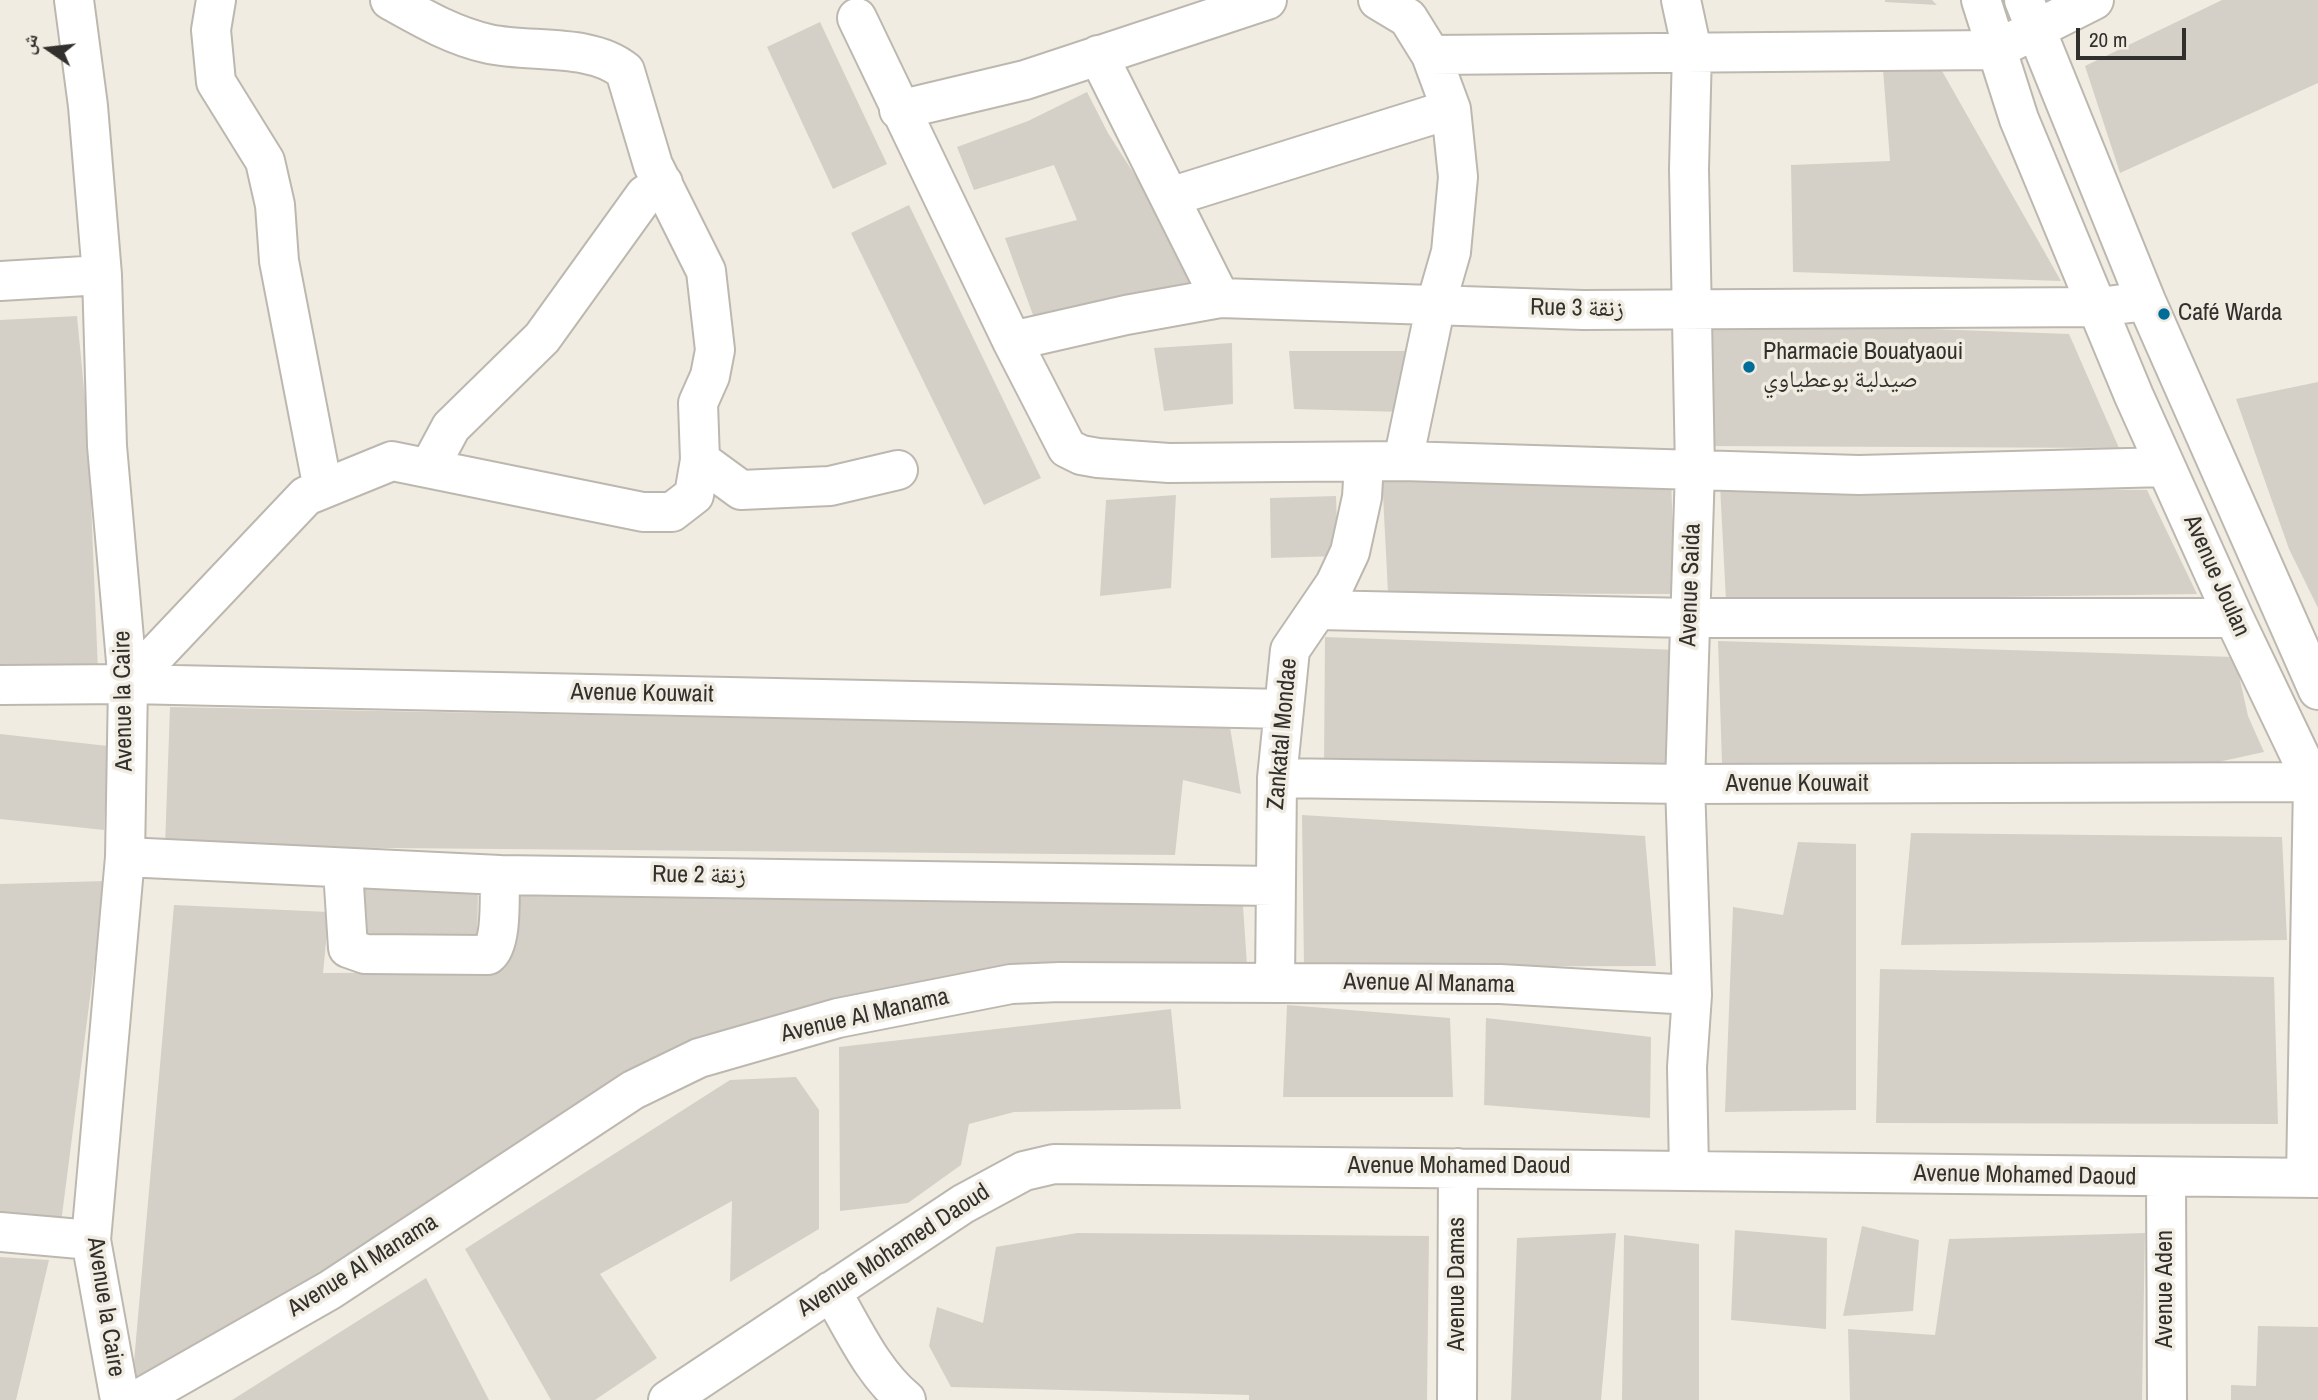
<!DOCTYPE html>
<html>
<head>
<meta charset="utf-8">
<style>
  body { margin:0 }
  #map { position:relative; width:2318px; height:1400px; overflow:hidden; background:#f1ece2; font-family:"Archivo Narrow","Noto Naskh Arabic",sans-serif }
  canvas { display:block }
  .north { position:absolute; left:14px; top:14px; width:70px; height:70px; -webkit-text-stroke:5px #f1ece2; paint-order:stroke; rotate:284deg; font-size:19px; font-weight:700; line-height:28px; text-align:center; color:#32302c }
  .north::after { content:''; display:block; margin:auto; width:24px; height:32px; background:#32302c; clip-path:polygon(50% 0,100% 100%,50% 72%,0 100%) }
  .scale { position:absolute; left:2076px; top:28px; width:110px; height:32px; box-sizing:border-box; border:4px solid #32302c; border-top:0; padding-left:9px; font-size:21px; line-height:24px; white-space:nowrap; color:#32302c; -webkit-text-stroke:5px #f1ece2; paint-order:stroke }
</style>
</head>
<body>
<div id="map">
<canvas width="2318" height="1400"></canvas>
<div class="north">ش</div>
<div class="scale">20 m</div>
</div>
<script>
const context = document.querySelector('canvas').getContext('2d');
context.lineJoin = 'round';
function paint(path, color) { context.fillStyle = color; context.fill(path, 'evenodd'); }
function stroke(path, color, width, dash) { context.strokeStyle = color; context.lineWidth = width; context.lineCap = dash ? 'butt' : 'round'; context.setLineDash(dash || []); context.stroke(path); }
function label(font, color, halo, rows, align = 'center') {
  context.font = font + ' "Archivo Narrow","Noto Naskh Arabic",sans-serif'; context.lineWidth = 7; context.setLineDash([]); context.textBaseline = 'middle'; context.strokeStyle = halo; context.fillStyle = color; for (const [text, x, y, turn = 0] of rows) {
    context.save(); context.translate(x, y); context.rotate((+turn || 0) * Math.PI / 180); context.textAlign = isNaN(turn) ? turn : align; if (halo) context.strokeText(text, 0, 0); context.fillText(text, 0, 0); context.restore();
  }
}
paint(new Path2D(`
  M1885,0H1932L1937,5L1885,2Z
  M2222,0H2318V83L2120,173L2085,66Z
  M820,22L887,164L833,189L767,47Z
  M1933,55L2061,281L1793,272L1791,165L1890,161L1882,56Z
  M1087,92L1108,133L1147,194L1169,241L1190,271L1188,291L1037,326L1005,238L1077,220L1054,165L974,190L957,147L1028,121Z
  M909,205L1041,478L984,505L851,233Z
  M77,316L88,430L98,671L0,673V320Z
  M1709,321L2069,334L2119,448L1706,446Z
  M1232,343L1233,404L1164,411L1154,348Z
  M1289,351H1417L1403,412L1294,409Z
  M2318,382V608L2289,549L2236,399Z
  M1382,475L1671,477L1675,594L1388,593Z
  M1720,485L2147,490L2197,594L1726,601Z
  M1176,495L1171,588L1100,596L1106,500Z
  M1336,496L1338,556L1271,558L1270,498Z
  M1325,637L1679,650L1672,766L1324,767Z
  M1718,641L2235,657L2248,716L2264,752L2177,771L1722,764Z
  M170,707L1230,727L1241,794L1183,780L1175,855L165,846Z
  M0,734L108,746L104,830L0,819Z
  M1302,815L1645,836L1656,966L1304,967Z
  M1911,833L2282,837L2287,940L1901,945Z
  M1798,842L1856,844V1110L1725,1112L1733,907L1783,915Z
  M105,881L61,1223L0,1217V884Z
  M362,886L478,889L477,946L361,944Z
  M511,891L1243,906L1247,965L809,1006L132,1385L174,905L329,912L323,973L497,972Z
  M1880,969L2274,977L2278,1124L1876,1123Z
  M1287,1005L1450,1018L1453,1097H1283Z
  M1171,1009L1181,1109L1014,1112L969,1124L961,1165L908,1203L840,1211L839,1047Z
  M1486,1018L1651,1037L1650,1118L1484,1105Z
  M796,1077L819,1110V1229L730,1282L732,1201L600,1274L657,1358L595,1400H551L465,1249L730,1080Z
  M1862,1226L1919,1240L1913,1311L1843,1316Z
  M1735,1230L1827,1238L1826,1329L1731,1320Z
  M1077,1233L1429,1236L1427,1400H1249V1395L951,1387L929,1346L937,1307L983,1323L996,1247Z
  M1616,1233L1601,1400H1511L1517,1238Z
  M2145,1233L2142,1400H1850L1848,1329L1935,1335L1949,1239Z
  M1624,1235L1699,1244V1400H1622Z
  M0,1257L49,1260L16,1400H0Z
  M426,1278L489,1400H232Z
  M2258,1326L2318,1327V1400H2231V1385L2256,1386Z`), '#d5d0c7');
const minor = new Path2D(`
  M74,0L88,106L102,275L107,446L128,684L125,857L91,1240L120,1400
  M216,0L211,30L216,82L265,161L275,205L279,261L323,489
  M1378,0L1408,18L1431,55L1451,109L1458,177L1451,252L1436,304L1403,461
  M1681,0L1692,51L1689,169L1695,469L1685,784L1692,995L1687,1067L1689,1170
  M1981,0L2019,119L2134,396L2234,618L2313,783L2306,1178
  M2024,0L2146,301L2318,690
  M857,18L1012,341L1067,448L1081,455L1098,458L1169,463L1403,461L1859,475L2166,467
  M1098,55L1220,298
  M1431,55L1995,50L2094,0
  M899,110L1025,80L1267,0
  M1170,197L1451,109
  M0,281L102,275
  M1012,341L1126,315L1220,298L1583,310L2099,307L2146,301
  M700,460L741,490L830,486L898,470
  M429,468L451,427L542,338L645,195L663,183
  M1318,610L1689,618H2234
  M128,684L306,496L392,461L643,512H672L694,495L700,460L698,403L710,376L715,350L706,271L653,165L625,71C591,43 531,53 489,44C453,36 422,18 390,0
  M0,685L128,684L1284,709
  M1277,778L1685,784L2318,782
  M125,857L500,875L1274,886
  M343,870L348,948L365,954L488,955C503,944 499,893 500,875
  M1275,983L1277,778L1290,650L1335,584L1350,552L1362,497L1364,463
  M2166,1178L2167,1400
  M0,1232L91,1240
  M831,1291C853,1328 872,1372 906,1400
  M137,1400L330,1290L633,1090L699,1058L838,1018L1011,984L1060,982L1500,984L1692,995
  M668,1400L963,1204L1024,1171L1054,1164L2318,1178
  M1457,1400L1458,1168`);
stroke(minor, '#bdb8af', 42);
stroke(minor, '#fff', 38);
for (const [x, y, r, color] of [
  [2164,314,7,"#006d99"],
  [1749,367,7,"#006d99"]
]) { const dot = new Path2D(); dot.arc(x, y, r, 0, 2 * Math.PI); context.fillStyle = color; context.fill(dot); stroke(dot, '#f1ece2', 2.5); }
label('24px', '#32302c', '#f1ece2', [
  ["Rue 3 زنقة",1577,309,1],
  ["Avenue Joulan",2216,576,66],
  ["Avenue Saida",1691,585,-88],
  ["Avenue Kouwait",642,694,1],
  ["Avenue la Caire",124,701,-91],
  ["Zankatal Mondae",1283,734,-85],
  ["Avenue Kouwait",1797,785],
  ["Rue 2 زنقة",699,876,1],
  ["Avenue Al Manama",1429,984,1],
  ["Avenue Al Manama",865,1016,-13],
  ["Avenue Mohamed Daoud",1459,1167],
  ["Avenue Mohamed Daoud",2025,1176,1],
  ["Avenue Mohamed Daoud",894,1251,-33],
  ["Avenue Al Manama",363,1266,-32],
  ["Avenue Damas",1458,1284,-90],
  ["Avenue Aden",2166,1289,-90],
  ["Avenue la Caire",105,1307,81]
]);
label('24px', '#32302c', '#f1ece2', [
  ["Café Warda",2178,314],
  ["Pharmacie Bouatyaoui",1763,353],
  ["صيدلية بوعطياوي",1763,381]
], 'left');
</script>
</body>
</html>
